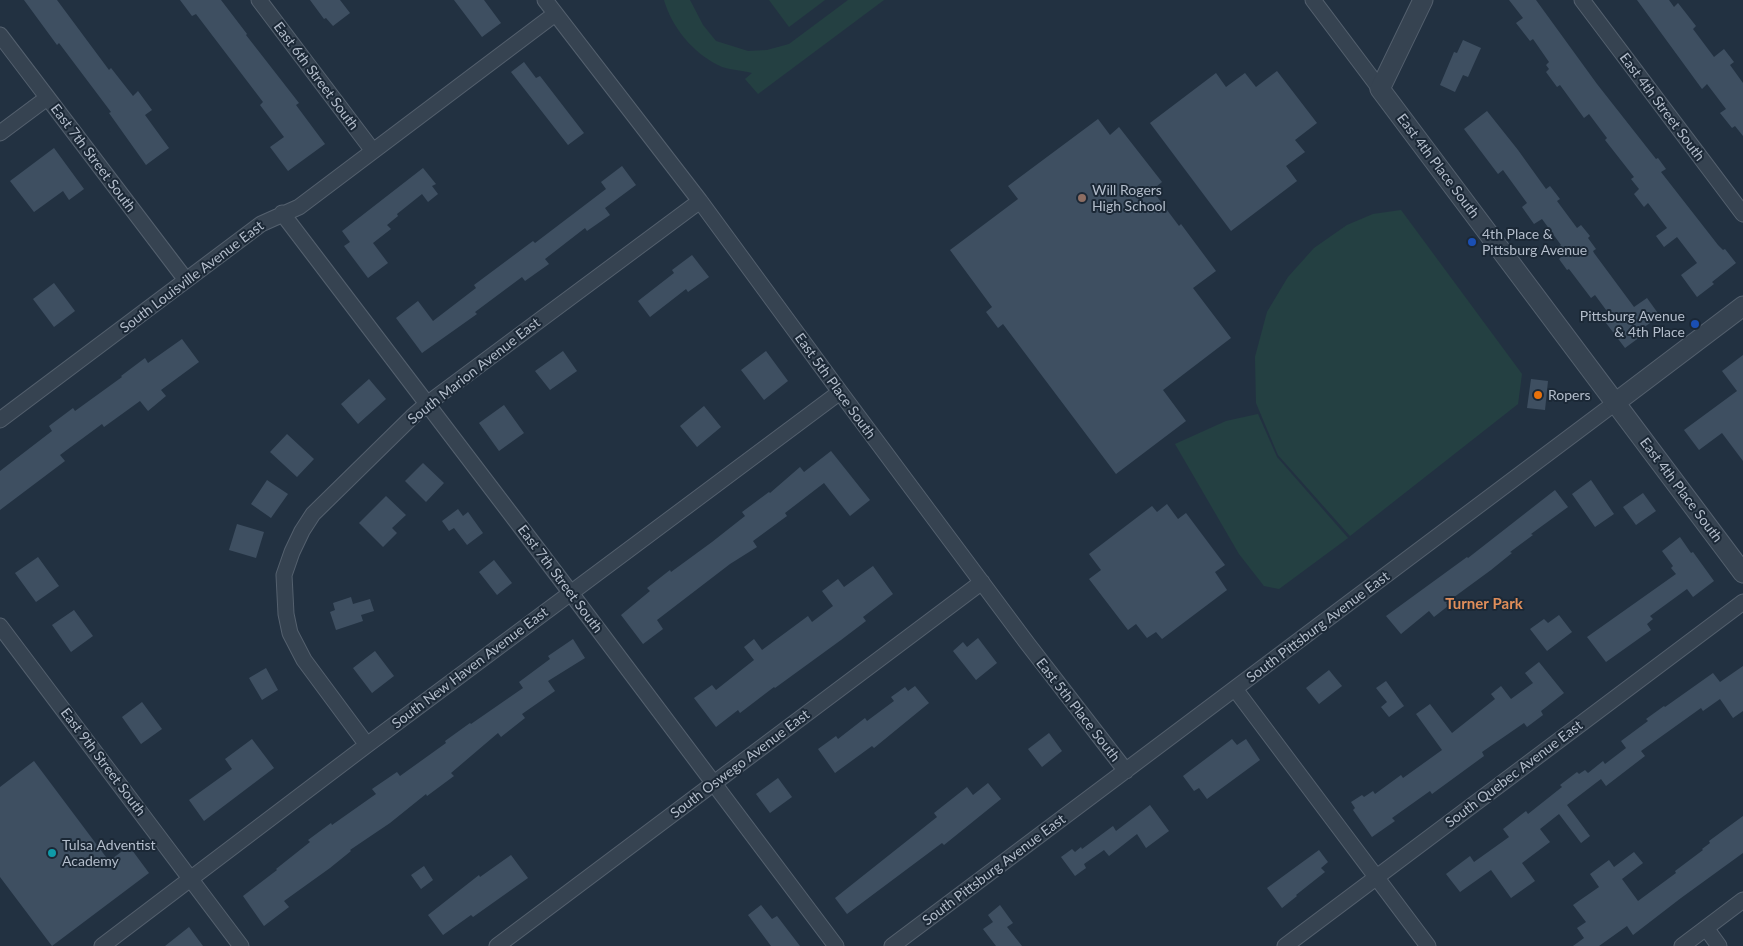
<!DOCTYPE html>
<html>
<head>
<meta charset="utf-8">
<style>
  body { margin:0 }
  canvas { display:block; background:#223141 }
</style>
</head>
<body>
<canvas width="1743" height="946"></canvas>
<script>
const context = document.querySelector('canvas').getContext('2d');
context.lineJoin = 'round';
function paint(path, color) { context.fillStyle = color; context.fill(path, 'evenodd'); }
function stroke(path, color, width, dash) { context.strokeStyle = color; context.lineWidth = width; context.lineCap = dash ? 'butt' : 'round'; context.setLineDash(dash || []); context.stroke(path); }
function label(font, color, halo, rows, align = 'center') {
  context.font = font + ' Lato,sans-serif'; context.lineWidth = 4; context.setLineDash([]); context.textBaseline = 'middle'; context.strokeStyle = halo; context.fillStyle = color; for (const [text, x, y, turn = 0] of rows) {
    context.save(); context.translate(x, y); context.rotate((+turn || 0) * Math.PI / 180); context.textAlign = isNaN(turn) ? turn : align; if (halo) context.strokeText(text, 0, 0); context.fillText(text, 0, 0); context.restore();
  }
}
paint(new Path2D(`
  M664,0H690L703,25L716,41L748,51L767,50L789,44L848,0H884L758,94L745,79L752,73C742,70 727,70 718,65C692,52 672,27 664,0Z
  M769,0H825L789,27Z
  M1401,210L1522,374L1518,404L1350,536L1278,455L1256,403L1255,357L1267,312L1288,277L1314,248L1347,225L1373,214Z
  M1258,414L1277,457L1348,538L1279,589L1264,586L1239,554L1175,444L1226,421Z`), '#244042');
paint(new Path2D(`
  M24,0H57L109,70L111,68L133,96L138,91L152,110L145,115L169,148L146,165L109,113L111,112L59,43L57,45Z
  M180,0H221L247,34L246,35L299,103L296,105L325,144L288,171L270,147L284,137L260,105L263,102L196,14L192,16Z
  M310,0H340L350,13L333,26L326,18L324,19Z
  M454,0H484L501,23L482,37Z
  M1509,0H1536L1597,84L1656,159L1658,158L1666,169L1661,172L1718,245L1723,250L1725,249L1736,263L1712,282L1714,284L1697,297L1681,275L1697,263L1677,237L1664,247L1656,236L1667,228L1648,203L1644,207L1634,194L1639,189L1631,179L1634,177L1605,140L1607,138L1589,114L1584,118L1560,85L1557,87L1546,72L1549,69L1546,65L1549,62L1533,39L1530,41L1516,23L1523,18Z
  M1637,0H1669L1674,7L1678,3L1696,26L1693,29L1714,57L1724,49L1734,62L1730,65L1743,83V136L1735,126L1732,128L1720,113L1726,109L1707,84L1702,89Z
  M1463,40L1481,48L1468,77L1463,75L1455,92L1440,85L1454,52L1457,53Z
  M524,62L536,78L540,76L584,133L568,145L511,72Z
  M1277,71L1317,123L1295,140L1305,152L1286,166L1297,181L1231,231L1150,123L1216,73L1226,87L1245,73L1256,87Z
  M1487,111L1518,150L1546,189L1550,186L1560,199L1557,201L1577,228L1581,225L1590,236L1588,238L1596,249L1593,251L1594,253L1634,307L1647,298L1660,316L1640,330L1644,334L1625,348L1603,319L1609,314L1595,295L1591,298L1569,269L1567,270L1559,259L1563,255L1558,248L1561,245L1542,219L1534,224L1522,207L1527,203L1503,170L1498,174L1464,129Z
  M1098,119L1110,135L1119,127L1162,182L1152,190L1179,226L1181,224L1216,271L1193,288L1231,338L1163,390L1186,421L1116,474L1003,324L998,328L986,312L992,307L950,250L1018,199L1008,186Z
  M54,148L84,189L69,200L63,191L34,212L10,181Z
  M622,166L636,185L605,208L610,215L587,231L585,228L545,259L549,264L525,281L522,277L475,312L477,314L422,353L396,318L418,301L433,321L476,288L474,285L533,241L535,243L606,189L601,182Z
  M423,168L436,184L432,186L438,194L428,202L422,194L397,214L398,216L387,225L391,229L373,243L388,263L368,278L344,246L350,242L342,231Z
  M692,255L709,277L688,292L686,289L650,317L638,301L674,273L672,270Z
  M54,283L75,311L54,327L33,299Z
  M182,339L199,362L161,390L166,396L148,411L140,401L104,427L102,424L60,455L65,461L0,510V471L52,431L49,426L73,408L75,411L122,377L121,376L145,358L148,363Z
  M563,351L577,371L550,390L535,371Z
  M766,351L788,381L764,400L741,370Z
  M1743,355V461L1722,433L1699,450L1684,430L1737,391L1722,371Z
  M369,379L386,399L358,424L341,404Z
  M1531,379L1548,381L1545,410L1527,408Z
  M504,405L524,433L499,451L479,423Z
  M704,406L721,427L697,447L680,426Z
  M287,434L314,459L297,477L270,452Z
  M831,451L870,500L850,516L824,483L785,513L787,516L753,541L757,547L730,564L657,620L663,629L643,644L621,615L650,591L647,588L670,570L671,572L712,542L745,516L742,512L769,492L770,493L800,467L804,472Z
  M423,463L444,483L426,502L405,481Z
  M267,480L288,494L271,518L251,504Z
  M1591,480L1614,514L1595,527L1572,494Z
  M1555,490L1568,507L1531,534L1533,535L1510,552L1512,553L1491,570L1446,603L1448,606L1434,617L1429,611L1401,634L1386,616L1467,557L1468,558Z
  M1643,493L1656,511L1636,525L1623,507Z
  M386,496L406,515L392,528L397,533L383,547L359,523Z
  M1167,504L1178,519L1186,513L1225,565L1215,572L1227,590L1162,639L1156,632L1147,638L1136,624L1128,630L1089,579L1101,570L1089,554L1152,506L1157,512Z
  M458,509L463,516L468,512L483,533L467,545L454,528L449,531L442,521Z
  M237,524L264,532L256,558L229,550Z
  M1680,537L1691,553L1693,552L1714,581L1693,597L1687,589L1650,616L1653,619L1647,624L1651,630L1606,662L1587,637L1676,574L1671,568L1673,566L1662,551Z
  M38,557L59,586L36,602L15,573Z
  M494,560L512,583L497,595L479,572Z
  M873,566L893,594L863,617L866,621L841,640L775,688L774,687L740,713L738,710L716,727L694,698L712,685L716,690L754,660L744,647L754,639L762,650L808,616L812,622L833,606L822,591L838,579L844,587Z
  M351,597L353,604L370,599L374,611L361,615L363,621L336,630L330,612L335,610L333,603Z
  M74,610L93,636L71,652L52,625Z
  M1559,615L1572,632L1547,651L1530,629L1544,619L1548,623Z
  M978,638L997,663L976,680L953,651L963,642L967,647Z
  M573,639L585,658L548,681L555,691L522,714L525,718L501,737L498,733L451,773L454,776L427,796L426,794L390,823L350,850L351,851L330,868L284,901L289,907L264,926L243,896L277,870L276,869L310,842L308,840L331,823L332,825L376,794L372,789L397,772L400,776L446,743L445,741L470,723L471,724L523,688L519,682L550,659L548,656Z
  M375,651L394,676L372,693L353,668Z
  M1539,662L1564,693L1541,711L1543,715L1527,727L1524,723L1482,752L1484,756L1432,794L1430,791L1392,818L1395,821L1372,837L1353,810L1355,808L1351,802L1362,795L1364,797L1373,791L1375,794L1401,775L1403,778L1442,750L1416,714L1430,704L1452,733L1495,699L1491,694L1501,686L1511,699L1533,683L1525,673Z
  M1743,666V711L1733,718L1720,699L1703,711L1701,708L1641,751L1645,756L1606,786L1601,779L1567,805L1590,836L1581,843L1559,814L1540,829L1550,842L1522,863L1535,881L1511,898L1491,870L1460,892L1446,874L1470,856L1474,862L1509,837L1503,829L1526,811L1528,814L1562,787L1560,785L1577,772L1579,774L1585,770L1588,773L1603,761L1605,764L1626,748L1621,741L1648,721L1646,719L1664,706L1665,707L1713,673L1720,682Z
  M266,668L278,690L262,700L249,678Z
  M1329,670L1342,686L1319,704L1306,688Z
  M1386,681L1404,706L1389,717L1381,707L1387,702L1376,688Z
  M915,686L929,703L874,748L872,746L835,773L818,749L836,736L838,739L865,718L867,721L894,701L891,697L905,687L908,691Z
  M142,702L162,729L141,744L122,717Z
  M1049,733L1062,751L1042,767L1028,749Z
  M252,739L274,768L204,821L189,800L232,769L225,759Z
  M1232,739L1237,745L1246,739L1260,760L1207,799L1199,788L1194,791L1183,776Z
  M34,761L109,861L129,846L149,873L52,946L0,877V787Z
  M778,778L792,797L770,813L756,794Z
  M988,783L1001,799L944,845L942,843L847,914L835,898L937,817L934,813L967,787L973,795Z
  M1150,805L1169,831L1146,848L1137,834L1109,856L1104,850L1084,864L1086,868L1075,876L1061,857L1072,849L1075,852L1081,847L1082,849L1113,826L1116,831Z
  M1743,816V853L1681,898L1633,935L1627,926L1599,946H1573L1584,938L1577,928L1586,922L1573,905L1599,887L1590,874L1609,860L1614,867L1634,852L1643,863L1622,879L1638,901L1676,873L1675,871L1703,850L1702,849L1710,843L1709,841Z
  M1319,850L1328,862L1321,868L1325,872L1296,895L1297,896L1282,908L1267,888Z
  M511,855L528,878L473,917L471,915L443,935L428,915L479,875L480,877Z
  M424,866L433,880L421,889L411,875Z
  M761,905L772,919L777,916L800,946H771L748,915Z
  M1000,905L1013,923L1007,927L1022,946H996L983,929L993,922L988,915Z
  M189,927L203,946H165Z`), '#3e4f61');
const minor = new Path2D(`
  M259,0L373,151
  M545,0L700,201L840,392L1027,643L1126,771
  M1313,0L1380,89
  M1582,0L1743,214
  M0,35L186,280
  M0,133L47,98
  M282,213L558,576L836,946
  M0,420L261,224L299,207L555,14
  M0,626L241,946
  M1235,689L1428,946
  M367,745L304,660L290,633L286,614L284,575L292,552L302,531L313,514L412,417L427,404L700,201
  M1706,928L1719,946
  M102,946L367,745L840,392
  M497,946L982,582
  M892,946L1615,403
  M1285,946L1743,602
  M1682,946L1743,900`);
const tertiary = new Path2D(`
  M1423,0L1380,89L1743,573
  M1615,403L1743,306`);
stroke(minor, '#54606e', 17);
stroke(tertiary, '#54606e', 21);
stroke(minor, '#364351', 15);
stroke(tertiary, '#364351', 19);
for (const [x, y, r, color] of [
  [1082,198,5,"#8d6e63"],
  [1472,242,5,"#1a4fb4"],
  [1695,324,5,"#1a4fb4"],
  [1538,395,5,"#e8710a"],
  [52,853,5,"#0f9aa8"]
]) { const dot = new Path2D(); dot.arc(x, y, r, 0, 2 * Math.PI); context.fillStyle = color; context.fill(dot); stroke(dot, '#1b2836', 2); }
label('14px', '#b3bdcb', '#1b2836', [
  ["East 6th Street South",316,76,53],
  ["East 4th Street South",1662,107,53],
  ["East 7th Street South",93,158,53],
  ["East 4th Place South",1438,166,53],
  ["South Louisville Avenue East",192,277,-37],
  ["South Marion Avenue East",474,371,-38],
  ["East 5th Place South",835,386,54],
  ["East 4th Place South",1681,490,53],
  ["East 7th Street South",560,579,53],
  ["South Pittsburg Avenue East",1318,627,-37],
  ["South New Haven Avenue East",470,668,-37],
  ["East 5th Place South",1078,710,52],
  ["East 9th Street South",103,762,53],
  ["South Oswego Avenue East",740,764,-37],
  ["South Quebec Avenue East",1514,774,-37],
  ["South Pittsburg Avenue East",994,870,-37]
]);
label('14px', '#b3bdcb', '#1b2836', [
  ["Will Rogers",1092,190],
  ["High School",1092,206],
  ["4th Place &",1482,234],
  ["Pittsburg Avenue",1482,250],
  ["Pittsburg Avenue",1685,316,"right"],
  ["& 4th Place",1685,332,"right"],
  ["Ropers",1548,395],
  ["Tulsa Adventist",62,845],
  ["Academy",62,861]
], 'left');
label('bold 15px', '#e08e5a', '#1b2836', [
  ["Turner Park",1484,604]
]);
</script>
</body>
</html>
